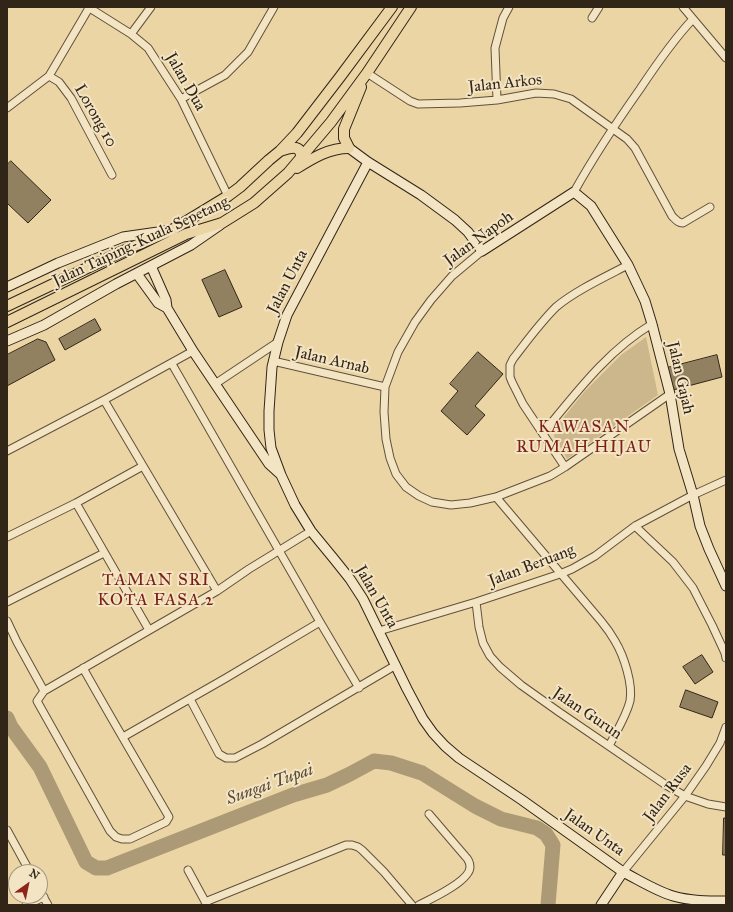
<!DOCTYPE html>
<html>
<head>
<meta charset="utf-8">
<style>
  body { margin:0 }
  #map { position:relative; width:733px; height:912px; overflow:hidden; background:#ecd5a5; font-family:"IM FELL Great Primer",serif }
  canvas { display:block }
  .frame { position:absolute; inset:0; border:8px solid #312518; pointer-events:none }
  .north { position:absolute; left:8px; top:864px; width:40px; height:40px; box-sizing:border-box; background:#f3e4c4; border:1px solid #a5987f; border-radius:50%; rotate:33deg; font-size:11px; font-weight:700; line-height:16px; text-align:center; color:#312518 }
  .north::after { content:''; display:block; margin:auto; width:14px; height:18px; background:#8f2418; clip-path:polygon(50% 0,100% 100%,50% 72%,0 100%) }
</style>
</head>
<body>
<div id="map">
<canvas width="733" height="912"></canvas>
<div class="frame"></div>
<div class="north">N</div>
</div>
<script>
const context = document.querySelector('canvas').getContext('2d');
context.lineJoin = 'round';
function paint(path, color) { context.fillStyle = color; context.fill(path, 'evenodd'); }
function stroke(path, color, width, dash) { context.strokeStyle = color; context.lineWidth = width; context.lineCap = dash ? 'butt' : 'round'; context.setLineDash(dash || []); context.stroke(path); }
function label(font, color, halo, rows, align = 'center') {
  context.font = font + ' "IM FELL Great Primer",serif'; context.lineWidth = 4; context.setLineDash([]); context.textBaseline = 'middle'; context.strokeStyle = halo; context.fillStyle = color; for (const [text, x, y, turn = 0] of rows) {
    context.save(); context.translate(x, y); context.rotate((+turn || 0) * Math.PI / 180); context.textAlign = isNaN(turn) ? turn : align; if (halo) context.strokeText(text, 0, 0); context.fillText(text, 0, 0); context.restore();
  }
}
paint(new Path2D(`
  M646,337L658,395L567,459L554,436L555,428L585,391L621,355Z`), '#ccb78d');
stroke(new Path2D(`
  M7,718L11,727L40,767L86,862L96,868H107L293,795L327,785L350,774L374,761L391,763L422,773L475,806L501,819L537,828L546,834L553,845L548,905`), '#ac9975', 15);
const building = new Path2D(`
  M11,161L51,200L28,223L7,203V165Z
  M225,270L242,307L219,317L202,280Z
  M95,319L101,330L65,350L59,339Z
  M38,339L46,342L55,360L7,386V355Z
  M478,352L503,374L475,406L485,415L467,435L441,411L458,391L450,384Z
  M717,355L722,377L673,390L667,368Z
  M702,655L713,672L695,684L683,667Z
  M686,690L718,702L712,718L680,707Z
  M724,818H726V855H723Z`);
paint(building, '#928161');
stroke(building, '#312518', 1);
const street = new Path2D(`
  M88,7L131,34L148,48L181,99L228,196
  M683,7L726,58
  M592,18L599,7
  M131,34L151,7
  M367,73L410,101L418,104L460,103L497,100L536,93L554,94L571,99L627,139L635,148L672,216C676,220 678,223 683,223L710,207
  M49,76L59,82L71,98L112,175
  M181,99L225,75L248,52L274,7
  M497,100L495,48L503,18L509,7
  M7,108L49,76L89,8
  M574,192C594,156 616,123 640,89C656,65 673,40 693,19
  M482,251L452,276L431,300L415,322L398,352L385,387L384,412L386,439L390,458L396,474L406,487L419,496L432,502L451,505L470,503L496,497L550,476L565,467L670,394
  M273,361L385,387
  M172,364L320,622L359,688
  M215,384L278,342
  M104,400L217,591
  M543,433C576,393 607,351 652,324
  M7,451L104,400L193,351
  M565,467L523,404L512,382L510,377V365L513,359C527,341 539,324 556,307C575,291 605,277 628,265
  M496,497L601,621C606,627 611,634 615,641C624,656 633,684 630,701C626,717 616,732 609,746
  M76,503L149,630
  M635,526L673,562L693,588L712,625L725,653L726,658
  M7,537L76,503L143,466
  M7,602L104,553
  M476,602L479,627L483,643L490,656L500,667L521,685L559,712L666,785L685,796L708,804L726,807
  M7,621L17,642L44,691
  M379,631L476,602L560,574L572,569L595,556L635,526L693,495L726,480
  M83,668C111,718 140,767 169,817L166,822L130,839H122L116,837L110,831L37,701L44,691L217,591L249,569L311,531
  M190,699L219,754L226,758H235L262,744L396,665
  M123,737L226,678L320,622
  M7,830L30,872
  M188,870L207,905
  M623,872L685,796L706,766L720,743L726,727
  M40,891L48,905
  M205,902L346,845H352L358,847L362,850L384,872L412,905
  M26,905L44,897
  M419,905C431,899 470,881 470,867C470,863 468,859 465,856L429,814`);
const secondary = new Path2D(`
  M349,148L368,162L421,195L455,220L468,232L482,251L574,192L591,206L628,265L645,301L652,324L670,394L679,449L693,495L700,526L709,549L726,586
  M368,162L287,315L278,342L272,367L269,411V430L271,448L281,475L295,505L311,531L334,559L350,579L363,599L407,689L423,719L433,733L445,746L459,758L522,800L623,872C639,880 656,891 673,896C690,901 708,901 726,901
  M151,266L166,300L167,308L193,351L269,464L280,474
  M137,274L158,303L167,308
  M7,287L58,263L123,237L165,231
  M7,341L44,325L116,284L191,245L220,225
  M601,905L623,872`);
const primary = new Path2D(`
  M280,151C290,148 302,143 301,159
  M297,168C313,158 329,148 349,148L344,138V129L361,87
  M7,306L123,251L172,230L228,196L240,187L269,160L280,151L297,133L340,77L392,7
  M7,322L186,234L222,223L254,203L288,173L331,122L367,73L411,7`);
stroke(street, '#60513b', 9);
stroke(secondary, '#312518', 11);
stroke(primary, '#312518', 12);
stroke(street, '#f3e4c4', 7);
stroke(secondary, '#f3e4c4', 9);
stroke(primary, '#ecd5a5', 10);
label('16px', '#312518', '#f3e4c4', [
  ["Jalan Dua",185,82,60],
  ["Jalan Arkos",505,84,-6],
  ["Lorong 10",95,116,60],
  ["Jalan Napoh",479,239,-36],
  ["Jalan Taiping-Kuala Sepetang",141,242,-25],
  ["Jalan Unta",288,282,-63],
  ["Jalan Arnab",332,361,13],
  ["Jalan Gajah",680,378,77],
  ["Jalan Beruang",532,566,-21],
  ["Jalan Unta",376,597,60],
  ["Jalan Gurun",587,714,34],
  ["Jalan Rusa",668,793,-53],
  ["Jalan Unta",594,833,35]
]);
context.letterSpacing = '1px';
label('17px', '#7a1f14', '#f3e4c4', [
  ["KAWASAN",584,428],
  ["RUMAH HIJAU",584,448],
  ["TAMAN SRI",156,581],
  ["KOTA FASA 2",156,601]
]);
context.letterSpacing = '0px';
label('italic 17px', '#564834', '#f3e4c4', [
  ["Sungai Tupai",270,785,-20]
]);
</script>
</body>
</html>
